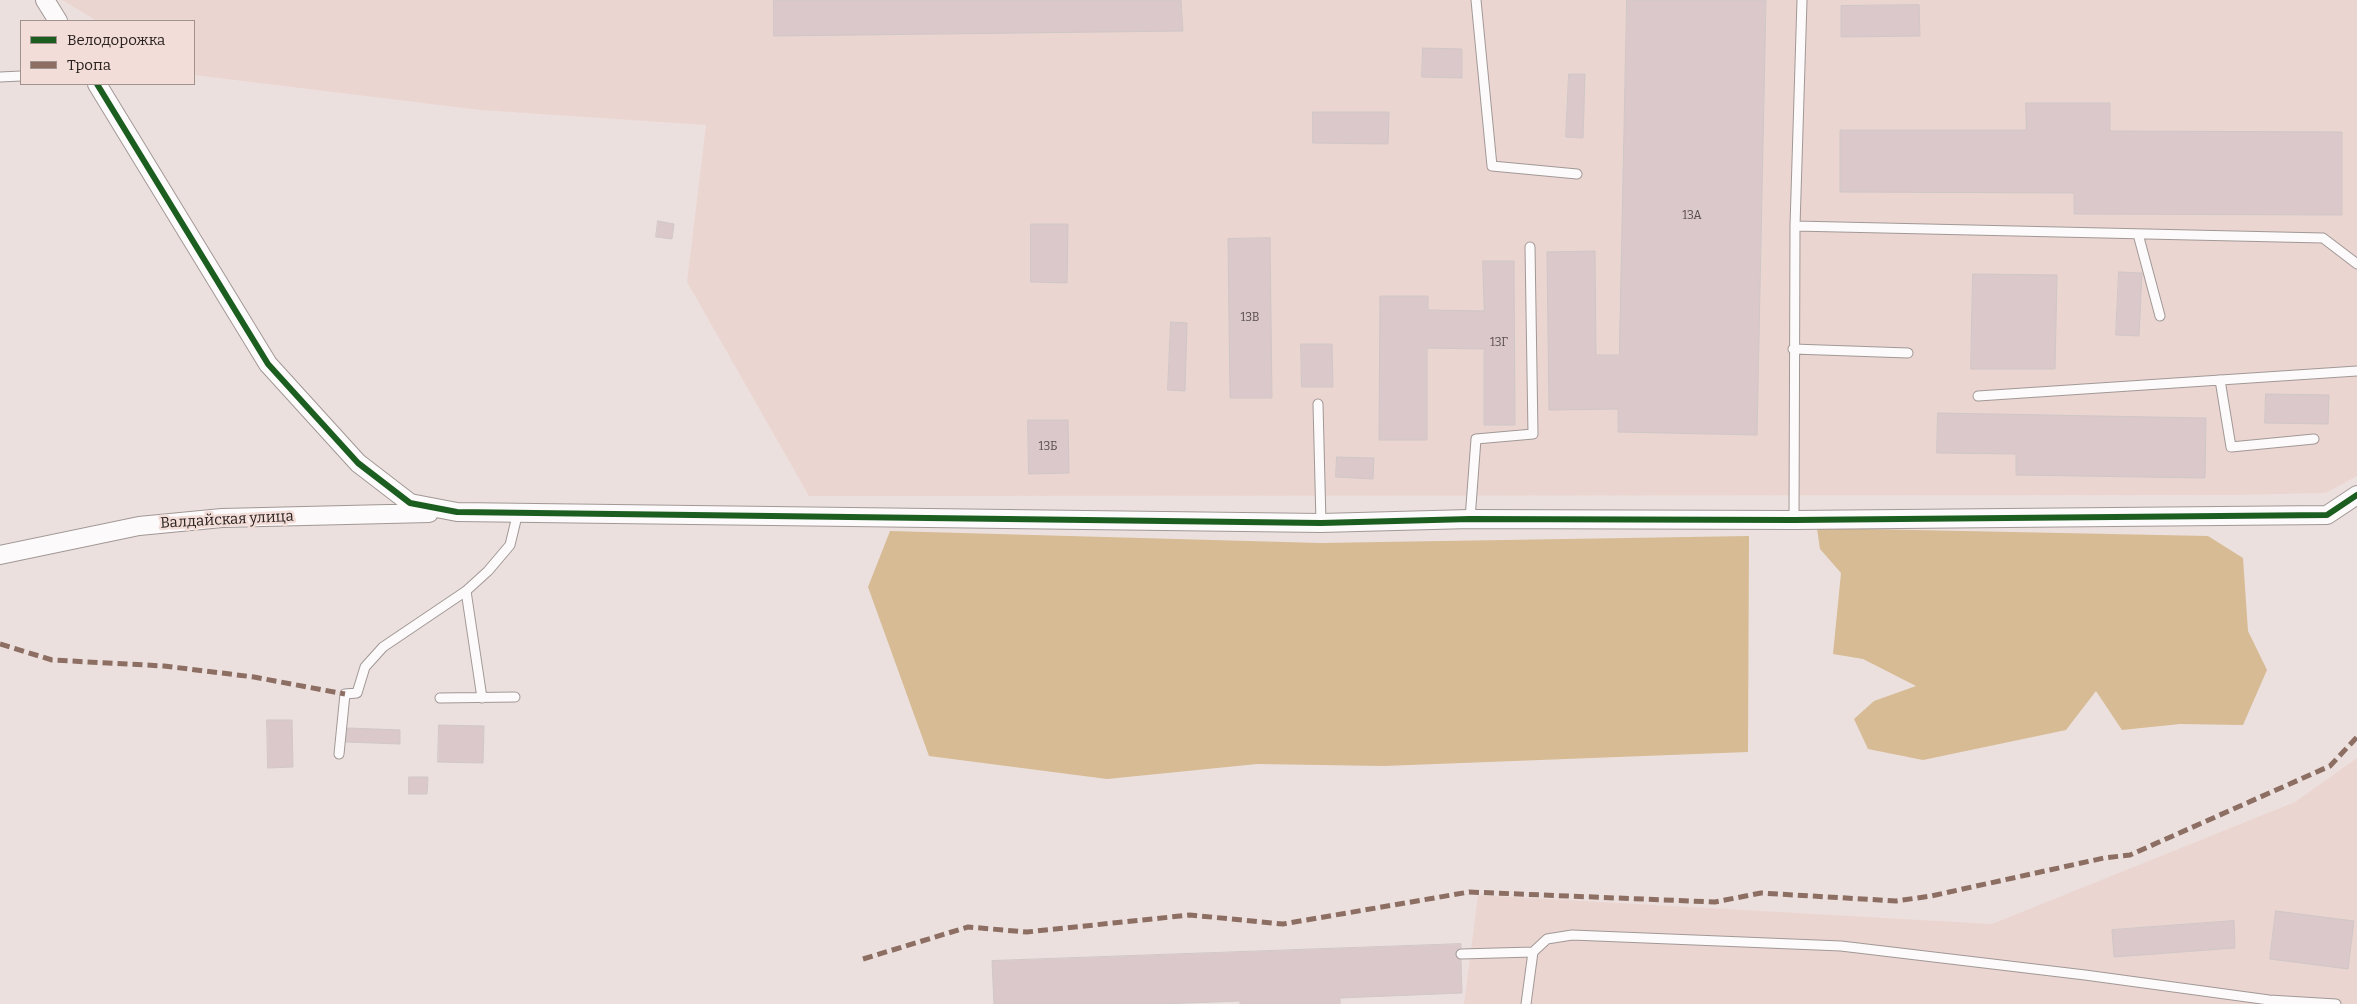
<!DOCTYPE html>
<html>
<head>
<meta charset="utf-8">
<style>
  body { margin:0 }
  #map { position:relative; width:2357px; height:1004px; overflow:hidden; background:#ece0de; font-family:Bitter,serif }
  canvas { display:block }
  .legend { position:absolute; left:20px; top:20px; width:175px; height:65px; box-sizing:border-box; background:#f2ddd8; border:1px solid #a1928e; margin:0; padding:6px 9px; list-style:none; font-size:15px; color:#28211f }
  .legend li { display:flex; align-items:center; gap:10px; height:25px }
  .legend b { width:25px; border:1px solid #a1928e }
</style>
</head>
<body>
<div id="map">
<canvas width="2357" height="1004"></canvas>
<ul class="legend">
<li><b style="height:6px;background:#1b5e20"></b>Велодорожка</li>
<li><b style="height:6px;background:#8d6e63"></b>Тропа</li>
</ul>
</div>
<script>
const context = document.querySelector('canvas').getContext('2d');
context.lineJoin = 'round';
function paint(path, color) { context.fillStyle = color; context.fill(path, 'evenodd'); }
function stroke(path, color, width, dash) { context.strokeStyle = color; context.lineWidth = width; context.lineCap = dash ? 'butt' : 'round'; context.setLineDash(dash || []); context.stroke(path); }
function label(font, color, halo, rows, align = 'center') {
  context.font = font + ' Bitter,serif'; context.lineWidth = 5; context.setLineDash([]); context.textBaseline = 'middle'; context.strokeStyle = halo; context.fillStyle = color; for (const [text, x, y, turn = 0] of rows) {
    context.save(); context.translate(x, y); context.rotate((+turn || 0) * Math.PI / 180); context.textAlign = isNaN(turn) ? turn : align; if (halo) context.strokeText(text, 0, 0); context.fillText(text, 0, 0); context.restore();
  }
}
paint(new Path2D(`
  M62,0H2357V476L2326,493L2236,495L809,496L687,282L706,125L480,110L194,75V21H97Z
  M2357,758V1004H1464L1478,895L1992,924L2295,802Z`), '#ebd5d1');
paint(new Path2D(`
  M1817,528L2208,536L2243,558L2248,631L2267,670L2243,725L2180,724L2122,730L2096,691L2066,730L1923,760L1868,749L1854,719L1874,701L1916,686L1863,659L1833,654L1841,573L1820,549Z
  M890,531L1320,543L1749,536L1748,752L1384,766L1257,764L1107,779L929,756L868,587Z`), '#d6bb94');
const building = new Path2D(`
  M774,0H1181L1183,31L774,36Z
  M1627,0H1766L1757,435L1618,432V409L1549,410L1547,252L1595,251L1596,355H1619Z
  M1919,5L1920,36L1841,37V6Z
  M1423,48L1462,49V78L1422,77Z
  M1569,74H1585L1583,138L1566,137Z
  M2026,103H2110V131L2342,132V215L2074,214V193L1840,192V130H2026Z
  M1313,112H1389L1388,144L1313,143Z
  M658,221L674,224L672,239L656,237Z
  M1031,224H1068L1067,283L1031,282Z
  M1270,238L1272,398H1230L1228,239Z
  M1483,261H1514L1515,425H1484V349L1427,348V440H1379L1380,296H1428V310L1484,311Z
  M2119,272L2142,273L2139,336L2116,335Z
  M1973,274L2057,275L2055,369H1971Z
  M1171,322L1187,323L1185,391L1168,390Z
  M1301,344H1332L1333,387H1302Z
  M2266,394L2329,395L2328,424L2265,423Z
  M1938,413L2206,418L2205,478L2016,475V454L1937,453Z
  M1028,420H1068L1069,473L1029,474Z
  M1337,457L1374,458L1373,479L1336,477Z
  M267,720H292L293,767L268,768Z
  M439,725L484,726L483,763L438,762Z
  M348,728L400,730V744L346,742Z
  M409,777H428L427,794H409Z
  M2276,911L2354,921L2348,969L2270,959Z
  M2234,921L2235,948L2114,957L2112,930Z
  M1461,944V948L1456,951L1455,955L1461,960L1462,993L1340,998V1004H1240V1001L1160,1004H994L992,961Z`);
paint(building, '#dbc8ca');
stroke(building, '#d0c7c7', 1);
const lane = new Path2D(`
  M1476,0L1492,166L1577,174
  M0,77L21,76
  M1795,226L2323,238L2357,264
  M2138,234L2160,316
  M1793,349L1908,353
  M2220,380L2231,447L2314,439
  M1978,396L2357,371
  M1318,404L1321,523
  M1470,519L1476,439L1533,434L1530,247
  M1794,520L1795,226L1802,0
  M466,591L482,698
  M440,698L515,697
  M339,754L345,694L357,693L365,667L383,647L466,591L488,571L510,545L518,512
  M1461,954L1533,952
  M1526,1004L1533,952L1547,939L1572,935L1841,946L2085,975L2269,1000L2336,1004`);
const street = new Path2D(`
  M45,0L58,21
  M97,84L268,364L358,463L410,503L457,512L1321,523L1470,519L1794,520L2327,515L2357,495
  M0,555L139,526L222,518L429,513`);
stroke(lane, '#a19896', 11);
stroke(street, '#a19896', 20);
stroke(lane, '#fcfafa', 9);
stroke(street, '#fcfafa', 18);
stroke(new Path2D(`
  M0,644L52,660L164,666L254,677L345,694
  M863,959L968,927L1027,932L1190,915L1283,924L1469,892L1715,902L1761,893L1896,901L1931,896L2104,858L2130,855L2330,766L2357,737`), '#8d6e63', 5, [10, 5]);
stroke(new Path2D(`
  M97,84L268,364L358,463L410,503L457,512L1321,523L1470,519L1794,520L2327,515L2357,495`), '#1b5e20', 6);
label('12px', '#584e4c', null, [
  ["13А",1692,216],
  ["13В",1250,318],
  ["13Г",1499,343],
  ["13Б",1048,447]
]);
label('15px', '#28211f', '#f2ddd8', [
  ["Валдайская улица",227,520,-3]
]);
</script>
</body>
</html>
